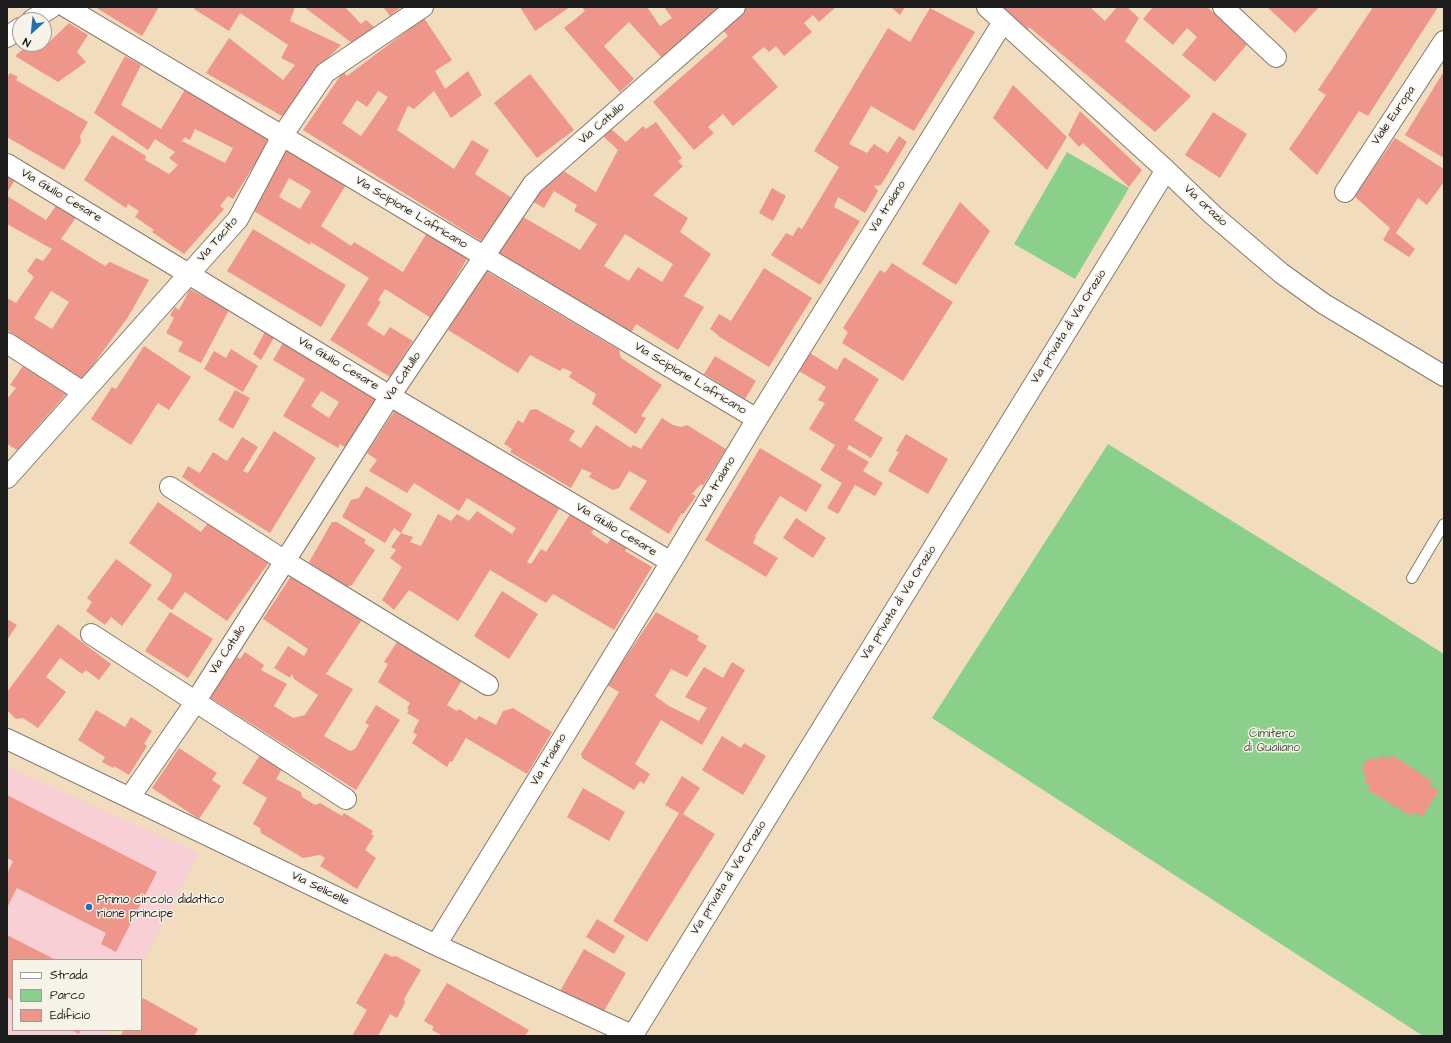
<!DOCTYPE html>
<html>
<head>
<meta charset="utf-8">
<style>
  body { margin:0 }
  #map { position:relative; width:1451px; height:1043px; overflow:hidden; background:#f1dcbe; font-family:"Architects Daughter",sans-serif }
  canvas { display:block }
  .frame { position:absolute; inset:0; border:8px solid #1c1c1c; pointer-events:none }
  .legend { position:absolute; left:12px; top:959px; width:130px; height:72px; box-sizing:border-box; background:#f7f3e8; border:1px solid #9f9d96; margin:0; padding:5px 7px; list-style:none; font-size:12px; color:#1c1c1c }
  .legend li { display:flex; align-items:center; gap:8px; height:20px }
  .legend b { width:20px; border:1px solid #9f9d96 }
  .north { position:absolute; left:12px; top:12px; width:40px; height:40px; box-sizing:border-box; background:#f7f3e8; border:1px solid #9f9d96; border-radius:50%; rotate:207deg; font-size:11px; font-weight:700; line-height:16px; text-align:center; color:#1c1c1c }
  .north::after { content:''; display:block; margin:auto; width:14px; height:18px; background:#1f6fb2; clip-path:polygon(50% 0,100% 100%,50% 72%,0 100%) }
</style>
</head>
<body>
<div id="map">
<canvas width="1451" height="1043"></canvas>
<div class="frame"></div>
<ul class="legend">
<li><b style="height:5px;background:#fff"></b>Strada</li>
<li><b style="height:11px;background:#8bd08a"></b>Parco</li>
<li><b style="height:11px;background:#ef968b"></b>Edificio</li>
</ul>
<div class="north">N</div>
</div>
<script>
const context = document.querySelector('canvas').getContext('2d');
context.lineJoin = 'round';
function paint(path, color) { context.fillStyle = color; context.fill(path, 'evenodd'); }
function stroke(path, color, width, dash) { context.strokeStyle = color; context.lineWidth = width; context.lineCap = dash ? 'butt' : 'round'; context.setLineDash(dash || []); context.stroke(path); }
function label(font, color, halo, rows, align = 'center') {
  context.font = font + ' "Architects Daughter",sans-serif'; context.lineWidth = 3; context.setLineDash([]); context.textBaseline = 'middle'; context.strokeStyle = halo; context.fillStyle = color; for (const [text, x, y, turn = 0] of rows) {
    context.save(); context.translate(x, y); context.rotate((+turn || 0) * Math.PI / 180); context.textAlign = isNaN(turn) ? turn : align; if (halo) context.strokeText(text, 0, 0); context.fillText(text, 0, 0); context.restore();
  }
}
paint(new Path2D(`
  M7,767L199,853L141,966V960H13V1030H108L105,1036H7Z`), '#f7cfd4');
paint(new Path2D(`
  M1067,152L1129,188L1075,279L1014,244Z
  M1108,444L1319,575L1444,654V1036H1423L932,718Z`), '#8bd08a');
paint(new Path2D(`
  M95,7H159L142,36Z
  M195,7H295L290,21L341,45L323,63L289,120L206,73L229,38L283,80L295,65L281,58L288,45L240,13L229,31L194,9Z
  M304,7H345L361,24L366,20L374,27L352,43Z
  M383,7H401L390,16Z
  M520,7H570L535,31Z
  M582,7H647L660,26L672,18L664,7H724L663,59L629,22L604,46L634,79L620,92L564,28L585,11Z
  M745,7H836L819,22L813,15L804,23L812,32L784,56L776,46L769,52L764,47L752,57L778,87L733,126L723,114L708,127L714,133L694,150L653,102L728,36L721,28Z
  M891,7H905L900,15Z
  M1002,7H1090L1105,21L1117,7H1127L1139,18L1125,41L1191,96L1155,132L1029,27L1027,31Z
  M1153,7H1207L1249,42L1215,82L1182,55L1197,37L1187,28L1173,45L1143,19Z
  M1267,7H1319L1295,33Z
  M1373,7H1438L1368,116L1359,111L1317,175L1289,149L1326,95L1318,90Z
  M930,8L975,32L914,131L871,106L849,144L867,153L874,144L888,153L899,136L907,142L881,185L874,186L878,191L865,213L838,197L834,207L860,221L820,285L771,255L786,233L793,236L798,227L802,229L839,167L814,151L888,28L910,42Z
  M424,18L452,60L435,71L445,89L468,71L482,95L451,118L434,91L414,109L408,106L397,130L454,169L472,140L489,150L475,174L512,198L481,241L303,130L343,72L347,76ZM378,91L388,97L361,136L342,123L357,100L367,107Z
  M69,23L88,35L77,52L86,62L58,82L15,56L27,46L31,48L36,44H39L44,47Z
  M125,56L141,65L121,105L161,129L186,88L271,138L233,199L228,196L220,206L224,209L184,254L152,232L154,230L135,217L139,211L128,204L126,208L84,180L112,135L146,156L145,160L169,174L178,165L169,158L175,152L155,139L148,150L94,113ZM195,129L233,148L225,163L182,141L185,137L190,140Z
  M1444,71V155L1442,157L1405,135Z
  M10,73L18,77L16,80L88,122L80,136L81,142L64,170L7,137V75L8,76Z
  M530,74L574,130L537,158L494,103Z
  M1013,85L1067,137L1047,170L993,118Z
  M1080,111L1142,170L1129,187L1083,143L1079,147L1068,135Z
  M1213,112L1247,134L1220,178L1185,155Z
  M656,122L682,158L678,161L683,166L653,195L688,218L680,232L711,254L684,296L704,307L678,350L636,324L631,333L493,252L518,214L580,250L597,224L574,211L577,205L554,191L544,208L532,201L542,183L559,168L596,192L618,150L602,135L609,127L626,142L643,126L646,129ZM625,234L673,264L662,282L638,267L629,281L604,266Z
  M1395,138L1444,169V182L1427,205L1418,198L1396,233L1415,249L1409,257L1383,240L1390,228L1354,196Z
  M287,147L347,183L321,226L351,246L354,242L403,272L428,231L469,256L431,318L385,289L378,300L381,302L367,325L384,336L390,327L413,341L390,377L330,340L369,278L311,242L310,245L249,208ZM289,178L311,191L300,209L279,197Z
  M7,169L18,175L7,193Z
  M772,188L786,196L773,221L759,213Z
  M7,196L46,220L60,200L79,213L61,239L105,266L110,262L149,280L128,317L82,380L7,330V298L16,303L34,277L27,271L36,258L43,261L52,249L7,224ZM51,291L69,302L52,329L34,318Z
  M960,202L990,231L956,285L922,264Z
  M253,229L346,285L321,327L227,271Z
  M892,263L953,302L903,381L842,343L848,332L843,328L880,270L885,273Z
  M764,268L812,298L769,367L718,336V335L710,329L719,314L731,321Z
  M486,271L619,350L621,358L662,385L641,416L646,418L636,434L592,404L596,394L569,377L572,372L563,368L560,371L530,355L518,373L448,330Z
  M190,289L229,310L201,363L178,351L183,342L166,333L174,318L170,315L175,307L179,310Z
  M266,330L275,336L261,360L253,354Z
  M284,341L380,391L346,448L340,444L338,448L283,416L305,379L273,360ZM321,391L339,402L329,418L311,406Z
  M144,346L191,377L169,410L158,403L131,445L91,419L112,387L116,389Z
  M231,349L258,366L243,392L204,369L214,351L226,358Z
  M810,353L837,370L844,357L879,379L854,420L883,438L871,458L849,445L847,449L869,462L863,471L883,483L875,496L855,485L838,514L827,508L842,483L820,470L835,445L809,429L825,403L818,400L826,387L799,371Z
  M715,356L756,381L745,399L704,374Z
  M23,366L66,394L17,450L7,444V399L16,388L10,385Z
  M235,390L250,398L233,429L218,420Z
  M536,409L575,431L569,440L581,448L596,425L631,448L633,445L641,449L662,418L673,425L681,427L687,425L726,449L703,486L701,484L692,494L696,496L684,513L681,514L669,534L629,509L647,481L629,471L619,488L613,490L589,477L592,473L582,469L571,488L510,452L512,449L504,444L518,420L523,423L530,410Z
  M395,410L562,504L527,562L531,564L541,549L546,552L572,511L595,527L591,533L607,544L612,537L628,546L625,551L652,567L614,630L553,594L546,603L490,570L458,621L409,590L394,610L382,600L402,567L390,558L396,550L391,547L401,533L394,528L385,543L342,517L351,500L359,498L366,486L412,514L401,533L413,537L410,542L421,546L438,514L451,521L457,514L469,521L477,511L512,534L516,528L467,498L459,511L414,483L407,493L369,471L377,460L367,453Z
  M274,431L316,458L270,533L193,485V484L182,477L188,466L200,473L213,452L227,461L242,437L258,447L243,471L248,473Z
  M906,434L948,459L928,494L888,471L899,452L896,451Z
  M760,448L822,485L806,512L780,496L755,536L756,537L753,543L778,558L766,577L705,540Z
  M158,502L201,532L211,519L270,561L227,621L185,592L172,610L157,599L170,581L172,574L129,543Z
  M796,518L826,538L813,558L783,538Z
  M332,522H337L366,540L364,543L375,550L352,585L345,587L309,562Z
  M116,559L152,585L122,626L111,617L105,625L86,611L92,602L87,598Z
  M291,576L363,618L326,674L353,689L324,736L350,751L355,749L369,725L365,723L376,705L400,720L356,790L209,697L237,657L240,659L245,652L264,665L261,670L287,684L274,706L293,718L305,715L318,695L294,679L292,674L290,678L274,668L288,646L304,656L308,649L263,619Z
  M502,591L538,614L509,659L474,636Z
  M170,612L213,639L188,678L145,651Z
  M656,612L699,636L697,640L707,646L687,677L671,669L655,696L669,706L699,721L707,708L685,697L704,667L723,678L732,662L745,670L702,745L661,720L635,764L650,774L644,784L640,781L634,790L582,758L581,754L619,692L607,685Z
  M7,619L17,625L7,640Z
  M58,624L111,664L99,680L86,670L82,674L60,658L46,677L66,692L38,728L23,718L16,719L7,710V692Z
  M397,642L462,680L447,705L457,711L459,709L476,720L479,716L496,725L503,711L513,708L552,732L527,774L466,738L452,762L450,761L447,767L412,743L417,735L413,732L419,720L407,713L409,710L407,709L410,703L378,682L388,664L384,662Z
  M96,710L125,727L131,717L152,731L144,744L147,746L129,775L114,766L113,768L102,762L105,757L78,740Z
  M722,736L741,748L744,743L766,756L743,795L702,770Z
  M179,748L217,773L212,780L221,786L199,819L152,788Z
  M260,755L282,769L276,779L301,792L302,797L315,805L320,803L342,816L344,813L373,831L371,834L374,836L365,850L376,858L357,889L320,866L325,858L320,855L303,858L261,833L260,828L253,824L267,798L242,783Z
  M1382,755L1388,759L1392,755L1432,781L1430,785L1439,791L1422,817L1414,812L1411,816L1368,790L1370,786L1364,782L1366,778L1362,768L1367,760L1372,758L1379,759Z
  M682,776L700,788L683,814L715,834L647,942L613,921L679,813L665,805Z
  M583,788L625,812L609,841L567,817Z
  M7,795L157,872L116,952L101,944L106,933L17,888L7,908V873L13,861L7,858Z
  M597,919L625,936L614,954L586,937Z
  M7,935L56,960H13V1001L7,997Z
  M584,949L626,973L604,1011L595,1007L592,1012L559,993Z
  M385,953L392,957L396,956L421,970L404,999L405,1003L397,1018L390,1014L378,1036H352L367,1010L356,1003Z
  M447,983L529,1030L525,1036H443L432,1030L434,1027L424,1021Z
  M143,998L198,1029L194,1036H120L124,1030H141V1002Z
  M71,1030H81L79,1034Z`), '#ef968b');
const service = new Path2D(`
  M1412,578L1444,524`);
const minor = new Path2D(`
  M66,7L757,419
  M987,7L1166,170L1213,215L1281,273L1324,304L1444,376
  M1223,7L1276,57
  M32,20L52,7
  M7,37L20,28
  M7,164L390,396L671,562
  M1345,192L1444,41
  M7,343L83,392
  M7,478L238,219L282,136L325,73L423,7
  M170,487L285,561L488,685
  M91,634L346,799
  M7,739L436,945L634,1036
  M130,797L190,710L390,396L533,184L735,7
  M436,945L671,562L757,419L1003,22
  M633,1035L1166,170`);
stroke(service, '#867c6d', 12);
stroke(minor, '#867c6d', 22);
stroke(service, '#fff', 10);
stroke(minor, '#fff', 20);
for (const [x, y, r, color] of [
  [89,907,4,"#1f6fb2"]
]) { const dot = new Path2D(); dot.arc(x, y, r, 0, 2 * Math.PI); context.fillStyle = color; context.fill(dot); stroke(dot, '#f7f3e8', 1.5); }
label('12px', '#1c1c1c', '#f7f3e8', [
  ["Viale Europa",1394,116,-56],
  ["Via Catullo",602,124,-41],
  ["Via Giulio Cesare",61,196,31],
  ["Via orazio",1205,206,43],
  ["Via traiano",888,207,-58],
  ["Via Scipione L'africano",411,213,31],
  ["Via Tacito",218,240,-49],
  ["Via privata di Via Orazio",1069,327,-58],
  ["Via Giulio Cesare",338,364,31],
  ["Via Catullo",403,377,-56],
  ["Via Scipione L'africano",690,379,31],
  ["Via traiano",718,483,-59],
  ["Via Giulio Cesare",616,530,31],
  ["Via privata di Via Orazio",899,603,-58],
  ["Via Catullo",228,650,-57],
  ["Via traiano",549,760,-59],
  ["Via privata di Via Orazio",729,878,-58],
  ["Via Selicelle",320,889,26]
]);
label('12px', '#435b42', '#f7f3e8', [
  ["Cimitero",1272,734],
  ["di Qualiano",1272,748]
]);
label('12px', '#1c1c1c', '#f7f3e8', [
  ["Primo circolo didattico",97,900],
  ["rione principe",97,914]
], 'left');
</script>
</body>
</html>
